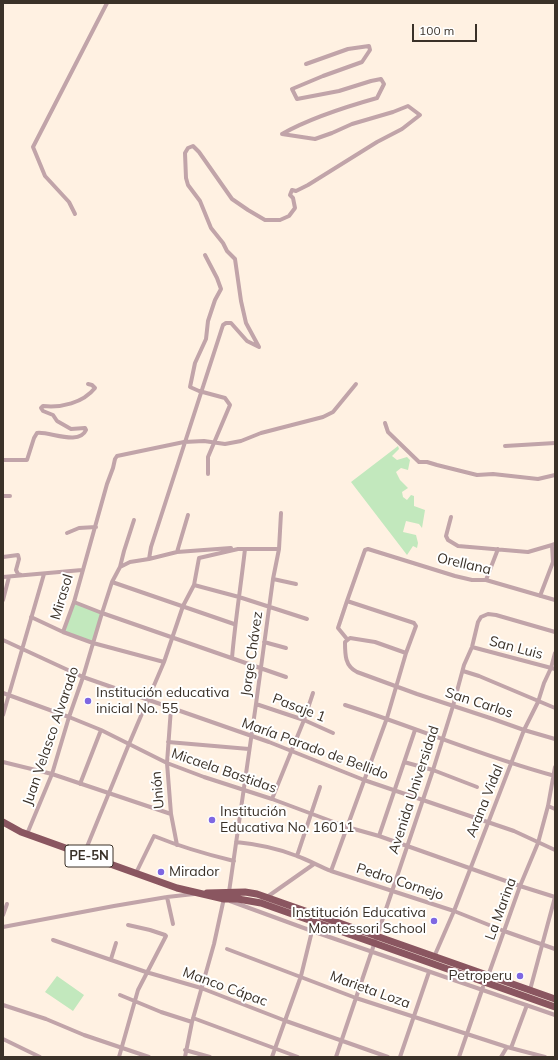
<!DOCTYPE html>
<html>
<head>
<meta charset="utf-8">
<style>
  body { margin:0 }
  #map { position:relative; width:558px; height:1060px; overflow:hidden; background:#fff1e2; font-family:Mulish,sans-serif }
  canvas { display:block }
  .frame { position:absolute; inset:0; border:4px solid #3a3128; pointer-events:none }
  .scale { position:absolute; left:412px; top:24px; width:65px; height:18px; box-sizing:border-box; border:2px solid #3a3128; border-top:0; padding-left:5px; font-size:12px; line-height:14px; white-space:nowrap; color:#3a3128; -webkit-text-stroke:3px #fff; paint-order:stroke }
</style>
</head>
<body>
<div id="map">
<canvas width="558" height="1060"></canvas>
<div class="frame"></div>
<div class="scale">100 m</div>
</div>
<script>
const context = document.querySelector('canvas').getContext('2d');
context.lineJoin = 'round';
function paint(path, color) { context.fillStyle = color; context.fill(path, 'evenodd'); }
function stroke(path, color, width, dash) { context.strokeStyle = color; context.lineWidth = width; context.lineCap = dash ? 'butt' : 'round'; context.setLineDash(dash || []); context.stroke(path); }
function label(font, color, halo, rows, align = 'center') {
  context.font = font + ' Mulish,sans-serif'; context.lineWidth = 4; context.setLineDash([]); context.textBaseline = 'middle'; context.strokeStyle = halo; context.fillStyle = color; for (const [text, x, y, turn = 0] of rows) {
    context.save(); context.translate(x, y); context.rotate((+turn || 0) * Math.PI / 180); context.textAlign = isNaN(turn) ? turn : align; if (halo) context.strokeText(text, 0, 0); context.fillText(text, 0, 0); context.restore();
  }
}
paint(new Path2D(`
  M398,446L399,449L392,456L397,460L407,457L410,460L408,470L401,468L396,472L400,480L408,488L402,492L403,497L407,500L411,495L414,496V506L425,510L422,528L419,524L406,521L403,532L416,535L418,543L417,548L413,546L407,555L351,482Z
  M74,602L102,613L93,643L63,632Z
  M57,976L84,995L73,1011L45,992Z`), '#c2e8bd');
stroke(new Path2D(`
  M75,214L69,202L45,176L33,147L107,3
  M205,255L217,278L221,289L215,300L208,321L206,339L195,363L190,387L199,391L225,398L230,405L208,457V474
  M385,423L388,432L419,462H427L437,465L477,475L493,474L538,479L555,475
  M505,446L555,443
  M3,460H27L34,438L37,433C49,431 79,446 86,430L85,428L71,429L57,421L53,415L43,411L41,408L43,406C61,408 83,403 95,388L92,385L88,384
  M3,496H10
  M451,517L446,536L448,540L458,546L528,552L552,545
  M134,520L124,551L120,567L130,562L149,559L177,552L231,548
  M67,533L79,528L96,527
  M177,552L188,515
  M3,557L18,555L19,559L16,570L18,574L21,575
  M149,559L151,547L223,325L226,323H231L247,341L259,347L246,323L241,301L235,259L227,251L223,243L211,228L200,201L188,185L186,178L185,153L188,148L193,146L199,152L232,199L248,210L265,220H280L289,216L295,208L293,198L290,195L292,190L296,191L308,185L377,142L402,129L420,115L408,106L393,112L352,124L332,133L315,139L282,134C310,118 345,107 377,98L384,84L381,79L371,81L339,91L297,99L292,89L323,76L362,62L370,50L369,46L348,49L306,64
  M3,577L82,570
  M273,579L296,584
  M486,580L498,549
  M112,582L234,624
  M194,585L239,597L307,619
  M540,596L553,562L552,545L555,544
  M3,600L9,577
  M347,601L338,628L347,639
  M74,602L102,613L286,677
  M31,617L63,632L93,643L164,662
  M63,632L74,602L107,484L113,468L115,459L117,456L184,442L204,441L225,444L241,441L261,433L323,417L333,412L356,384
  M3,640L83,677L269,742L364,780L514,831L555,850
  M264,642L286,648
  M472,647L555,669
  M406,653L375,642L350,638L345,642C345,655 345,666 357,672L417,694L493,719L524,730L555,739
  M232,658C235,622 241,585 245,549
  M463,671L479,676L555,708
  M3,693L69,717L101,730L167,763L204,777L272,799L347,827L379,836L520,886L555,897
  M256,704L304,720L333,733
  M345,705C415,727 483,757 555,776
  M171,708L167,763L171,814L177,845
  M3,715L44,574
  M168,742L249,749
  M3,762L52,774L171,814
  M404,762L433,770L477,787
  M80,784L101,730
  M272,799L304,720L313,693
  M548,806L555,809
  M27,834L52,774L69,717L83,677L102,613L112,582L120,567
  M379,836L415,730
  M236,842C256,844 277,848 297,856C308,860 319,866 331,871L454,911L504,931L555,949
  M84,854L129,744L164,662L183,606L194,585L199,558L238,549H279
  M297,856L320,787
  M331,871L387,718L406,653L416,626L414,623L347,601L365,550L368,549L455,576L472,580H486L555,600
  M136,873L154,836C181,847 205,854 234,861
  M229,892L256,704L273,579L279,549L281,513
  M167,897L173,924
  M267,897L314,864
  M230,901L312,931L555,1015
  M3,915L7,904
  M3,927L114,906L167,897L194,894
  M53,940L146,972L201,988L286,1021L388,1057
  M227,949L356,998L507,1047L545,1057
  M434,957L454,911L524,730L538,702L544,683L551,668L555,653
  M111,959L116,943
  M488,976L520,886L538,843L548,806L555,767
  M530,990L555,897
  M120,995L161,1012L192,1022
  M3,1005L46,1019L84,1035L149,1057
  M193,1018L298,1057
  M3,1039L40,1057
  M511,1048L527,1005
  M185,1050L210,1057
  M119,1057L138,990L166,936L165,935L150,930L128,925
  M185,1057L192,1022L214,944L224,898
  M272,1057L301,976L312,931
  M336,1057L433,770L453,706L464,665L472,647L478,622L481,617L488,614L496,615L555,632
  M400,1057L429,972
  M459,1057L483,987
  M501,1057L507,1047`), '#c1a4a9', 4);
stroke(new Path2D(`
  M3,822L21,832L177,888L224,899H238L261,903L555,1007
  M207,893L245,892L257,894L555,999`), '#8a5660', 7);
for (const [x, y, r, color] of [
  [88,701,4,"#7e67e2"],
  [212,820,4,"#7e67e2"],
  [161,872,4,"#7e67e2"],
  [434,921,4,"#7e67e2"],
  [520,976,4,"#7e67e2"]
]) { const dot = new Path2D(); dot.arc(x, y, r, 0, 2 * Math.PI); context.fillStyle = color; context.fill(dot); stroke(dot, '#fff', 1.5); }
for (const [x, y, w] of [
  [89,856,48]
]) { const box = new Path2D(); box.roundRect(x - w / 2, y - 11, w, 22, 3); context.fillStyle = '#fff'; context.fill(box); stroke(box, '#3a3128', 1); }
label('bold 13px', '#3a3128', null, [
  ["PE-5N",89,856]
]);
label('14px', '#3a3128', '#fff', [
  ["Orellana",464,564,13],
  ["Mirasol",62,597,-73],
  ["San Luis",516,648,15],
  ["Jorge Chávez",252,654,-82],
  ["San Carlos",479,703,18],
  ["Pasaje 1",299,708,21],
  ["Juan Velasco Alvarado",51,736,-71],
  ["María Parado de Bellido",315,749,20],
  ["Micaela Bastidas",224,771,19],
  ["Unión",158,790,-95],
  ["Avenida Universidad",414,790,-72],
  ["Arana Vidal",485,801,-68],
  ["Pedro Cornejo",400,882,18],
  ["La Marina",501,909,-70],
  ["Manco Cápac",225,987,20],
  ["Marieta Loza",370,990,20]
]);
label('14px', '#3a3128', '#fff', [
  ["Institución educativa",96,693],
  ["inicial No. 55",96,709],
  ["Institución",220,812],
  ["Educativa No. 16011",220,828],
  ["Mirador",169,872],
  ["Institución Educativa",426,913,"right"],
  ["Montessori School",426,929,"right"],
  ["Petroperu",512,976,"right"]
], 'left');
</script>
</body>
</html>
